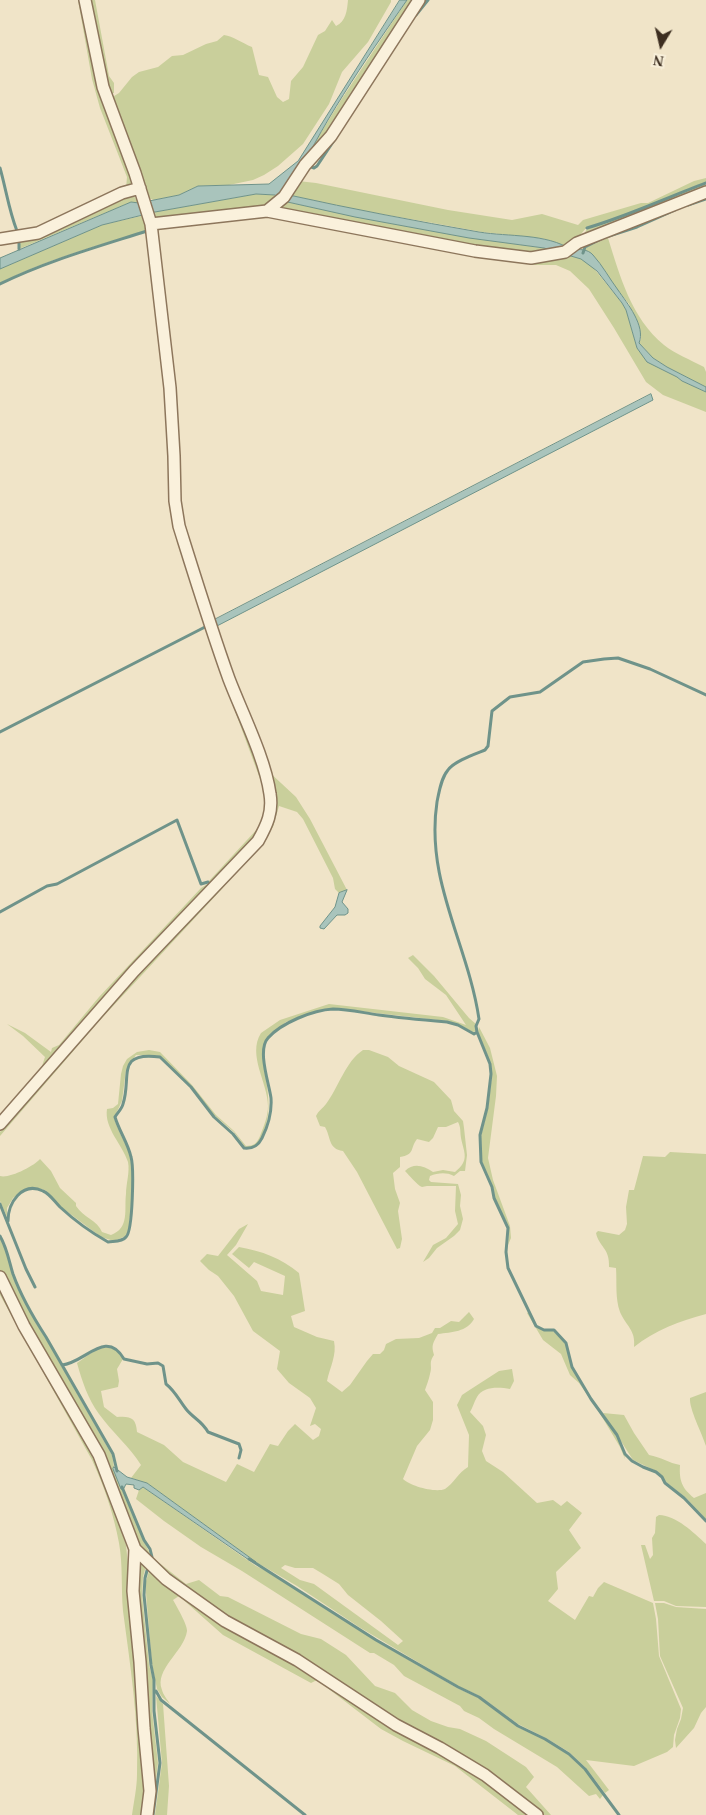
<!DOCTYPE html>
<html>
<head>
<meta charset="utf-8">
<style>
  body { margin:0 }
  #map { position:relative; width:706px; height:1815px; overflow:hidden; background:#f0e4c8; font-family:Georgia,serif }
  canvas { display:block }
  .north { position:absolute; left:636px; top:20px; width:50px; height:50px; -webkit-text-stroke:4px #f7eed8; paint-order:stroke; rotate:189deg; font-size:14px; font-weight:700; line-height:20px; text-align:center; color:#3d2e20 }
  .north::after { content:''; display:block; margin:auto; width:18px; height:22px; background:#3d2e20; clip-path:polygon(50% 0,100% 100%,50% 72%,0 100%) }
</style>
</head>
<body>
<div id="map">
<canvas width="706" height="1815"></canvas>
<div class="north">N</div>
</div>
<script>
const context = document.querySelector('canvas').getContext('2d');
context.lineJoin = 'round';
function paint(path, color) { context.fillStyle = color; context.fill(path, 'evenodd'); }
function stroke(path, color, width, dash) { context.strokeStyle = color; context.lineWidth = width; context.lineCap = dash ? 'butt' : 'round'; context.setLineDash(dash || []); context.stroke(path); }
paint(new Path2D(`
  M78,0H83L133,181L132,186L126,189L127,177L100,108L92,79Z
  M89,0H95L109,76L114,83V93L110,94Z
  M348,0H391V2L368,42L342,72L329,104L303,144L278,166L264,175L253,180L229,185L198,186L179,195L154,200L148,198L111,98L119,93L132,77L139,72L158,67L172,56L183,55L206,44L217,41L224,35C233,36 242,43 252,47L259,75L268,77L277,97L283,102L289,99L291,81L303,67L318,35L325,31L332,20L336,26C346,21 347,11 348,0Z
  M407,0H416L329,135L304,160L341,100Z
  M706,178V182C666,197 628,215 587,227L581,234L575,238L584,234L587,229C628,216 666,199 706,184V190L568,248L545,239L482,232L433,223L352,209L289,195L298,181L316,183L448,210L512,220L542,214L578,225L583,220L641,203H648L694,181Z
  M256,194L275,195L271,201L260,208L156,221L155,212Z
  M133,195L139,203L131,202L19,249L21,240L121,196Z
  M283,201C369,220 456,237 544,248L552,251L531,255L475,248L275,208Z
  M141,216L146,217L150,230C99,245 47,259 0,283V269L102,225Z
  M608,238C620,276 631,318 664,345C675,354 691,360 704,367L706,372V387L667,367L653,358L639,343L641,338C637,327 634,314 629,304C626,300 622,296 619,292C607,277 602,261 585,250L587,247Z
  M565,254L581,259L592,266L622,303L626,310L637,348L648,362L677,377L682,381L706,392V412L663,395L646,382L614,328L589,289L570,271L556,265H535L485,257Z
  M225,684L248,736L268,795L262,829L0,1116L41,1069L45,1057L23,1036L7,1024L25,1033L51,1052L52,1048L59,1045L99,997L201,888L209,883V881L259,827L264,818L265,808L263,787Z
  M267,770L296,797L310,819L347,890L339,893L335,889L333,878L303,819L297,812L279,806L273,827L265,839L220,891L101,1019L0,1136V1132L30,1096L269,828Z
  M413,955L434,976L469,1018L476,1024V1031L473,1032L458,1024L447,1021L331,1008L286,1022L265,1042C260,1081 281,1109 256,1146L248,1148L245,1147L234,1132L215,1116L191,1086L160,1056L136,1055L126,1070L122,1101L114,1118C118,1132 126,1142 130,1155C135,1172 131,1208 129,1227L126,1236L114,1241L101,1237L61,1207L45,1190L36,1188L25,1190L13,1198L7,1208V1217L0,1201V1176C9,1179 34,1166 40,1159L51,1171L60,1188L76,1203V1206C83,1217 98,1221 102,1232L111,1235C130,1228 124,1209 126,1194C126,1184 130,1172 128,1162C122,1144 104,1128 107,1109L113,1108L118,1104L121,1074L123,1066L127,1059L137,1052L149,1050L160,1052L192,1085L216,1115L234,1131L246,1146C254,1146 257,1143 260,1136C264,1126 268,1116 268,1106C268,1083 247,1055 261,1033L280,1020L329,1004L443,1017L466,1025L446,995L425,979L418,968L408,958Z
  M479,1027L490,1048L497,1076L496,1096L488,1158L493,1180L510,1226L511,1238L508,1245L509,1227L495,1198L493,1187L482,1162L481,1136L488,1108L492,1075L491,1064L478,1032Z
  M363,1050H369L388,1057L399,1066L434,1082L451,1100L454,1111L463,1121L464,1128L467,1155L465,1171H460L454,1176C446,1172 438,1173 430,1176L429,1180L431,1182L458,1184L461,1195L460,1206L463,1219L460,1230L454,1236L437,1248L429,1258L423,1262L433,1245L446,1238L458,1224L455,1211L456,1186H427L422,1187C417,1185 409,1175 405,1171C414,1162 424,1166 433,1172L443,1170L455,1172C470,1160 464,1153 461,1138C460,1131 461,1128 458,1122L446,1127H438L433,1138L429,1142L417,1139C410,1148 415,1155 400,1157V1167L393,1173L395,1189L400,1203L398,1211L402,1239L400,1248L397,1249L357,1172L343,1151C328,1149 331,1137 325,1127L320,1126L316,1116C319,1110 322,1109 326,1104C339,1087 345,1062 363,1050Z
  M670,1152L706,1154V1314C680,1321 655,1330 634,1347C636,1330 626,1326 620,1312C615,1298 617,1283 616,1268L609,1267C610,1248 599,1247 596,1233L598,1231L619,1235L625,1230L627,1224L626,1207L629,1190H634L643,1156L665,1157Z
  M248,1224L236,1245L227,1255L257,1281L261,1291L283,1295L285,1276L254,1262L249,1268L232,1254L239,1247C262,1251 281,1258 299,1273L305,1311L291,1316L294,1327L317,1337L334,1341C337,1355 330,1367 327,1381L342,1392L350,1385L367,1361L373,1354H380L384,1350L386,1344L396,1339L419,1338L432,1333L435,1328H440L451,1321L459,1322L469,1312L474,1319C467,1332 452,1332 438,1334C433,1343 431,1345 434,1355C428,1364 433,1365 430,1374C429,1379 427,1384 425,1390L433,1402V1420L430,1430L417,1446L403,1479C410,1486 435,1493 445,1489C453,1484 459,1472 468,1467L469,1435L457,1405L462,1395L468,1391L499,1371L512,1369L514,1381L510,1389C499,1387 483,1386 477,1397C474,1402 473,1407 470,1412L483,1426L486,1435L482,1451L486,1461L503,1472L537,1503L553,1500L561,1506L567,1501L582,1513L569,1530L581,1548L556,1572L558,1589L548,1601L575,1620L589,1596L593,1597L598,1588L604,1582L653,1603L656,1619L659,1656L681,1709L680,1718L674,1735L673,1747L667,1752L634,1766L586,1760L609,1790L605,1793L586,1768L569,1752L546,1738L518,1724L480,1696L458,1686L359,1627L297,1586L256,1562L147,1483L131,1478L141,1465C129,1446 112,1432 99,1414C88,1399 82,1381 77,1363C93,1353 108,1335 123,1359L117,1369L119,1381L118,1387L101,1391L104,1407L117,1417C131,1416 136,1418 137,1432L164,1445L183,1462L226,1482L237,1464L254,1472L270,1444L278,1446L288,1431L295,1424L313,1440L319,1436L321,1429L315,1424L310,1426L316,1408L310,1398L289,1383L277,1369L280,1351L253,1331L234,1296L218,1276L209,1270L200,1261L207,1254L218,1256L239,1229ZM285,1565L295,1568H313L323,1574L339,1584L348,1595L381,1621L403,1641L398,1645L314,1584L300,1580L281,1568Z
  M0,1238L3,1242C15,1278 24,1306 45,1337L112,1455L114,1467L113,1469L144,1541L150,1554L148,1557L139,1549L101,1453L27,1324L0,1270Z
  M0,1285L94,1457L103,1477L126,1545L129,1575L128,1597L146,1790L142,1815H132C134,1801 137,1787 137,1774C139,1720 130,1664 123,1611C121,1588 123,1565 119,1543C114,1515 104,1486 92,1460L0,1295Z
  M529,1312C536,1326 537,1331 553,1331L566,1344L572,1368L616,1436L623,1448L625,1459L620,1447L596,1407L579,1383L570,1375L561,1354L543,1340L527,1313Z
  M706,1392V1446C702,1433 689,1409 690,1398Z
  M603,1413L624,1415L634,1433L649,1455C661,1457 669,1463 680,1465C679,1481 682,1488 694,1498L706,1493V1519L685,1497L666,1482L656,1471L633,1460Z
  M143,1487L256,1566L274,1575L376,1641L457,1688L479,1698L517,1727L545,1739L569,1755L585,1770L603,1795L600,1799L596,1794L589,1796L557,1767L494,1729L479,1718L464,1711L460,1706L404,1676L394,1665L374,1653H370L242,1571L201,1547L164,1521L136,1499L139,1490Z
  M659,1515C677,1516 693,1532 706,1544V1607L676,1606L664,1601H654L641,1545H645L650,1559L653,1555L652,1538L655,1533L656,1517Z
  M138,1556L146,1566L143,1577L142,1595L149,1665L153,1680L152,1711L158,1763L151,1815L135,1591Z
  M153,1558L186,1584L199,1580L220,1596L228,1597L301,1634L321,1639L346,1655L375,1686L395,1693L412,1710L431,1721L448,1727L460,1729L486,1741L526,1767L534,1777L526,1787L551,1815H539L225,1618L151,1562Z
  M150,1568L297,1664L486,1780L531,1815H518L455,1766L403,1741L381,1729L317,1680L311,1683L223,1635L179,1596L173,1600C176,1605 188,1626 187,1631C184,1652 154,1669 162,1690C163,1695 168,1700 170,1704L162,1697L157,1689L152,1664L146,1593V1581Z
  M655,1603H664L676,1607L706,1609V1707L701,1713L694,1728L676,1748L675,1740L677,1729L681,1719L683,1708L660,1656L658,1619Z
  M156,1696L163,1704L169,1786L167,1815H155L162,1763Z`), '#c9cf9b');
const water = new Path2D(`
  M400,0H407C364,62 320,125 289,195C352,209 416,221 479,232C509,237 546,233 572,250C579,249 588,249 593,255C603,266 609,278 618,290C627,303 646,326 639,343L653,358L667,367L706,387V392L682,381L677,377L647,362L637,348L626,310L622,303L597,271L581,259L544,248L469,238L355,217L283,201L275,195L256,194L155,212L102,225L0,269V258L131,202L139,203L179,195L198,186L269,184L298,161Z
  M651,394L653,400L215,627L214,620Z
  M347,890L342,902L348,909V913L345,915H337L324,929L320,928V926L335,907L339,893Z
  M114,1467L127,1477L147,1483L256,1562L249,1560L143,1487L139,1490L134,1488V1485L126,1484L123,1490L121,1489L113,1469Z`);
paint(water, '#a9c4bc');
stroke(water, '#6f938a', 1);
stroke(new Path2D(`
  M416,15L428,0
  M309,166L314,168L317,166L335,139
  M0,168C6,189 9,211 17,231
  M688,205L706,199
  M587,228C628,216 666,198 706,183
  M609,236L637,227L675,210
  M19,249V241
  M583,253L585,247L601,239
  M0,284C47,261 97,247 147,231
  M706,695L650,669L618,658L604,659L583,662L540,692L510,697L492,711L488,746L485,750C475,754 454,761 448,770C441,778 439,792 437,802C425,881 468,944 479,1019L476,1026L477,1032L490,1064L491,1074L487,1108L480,1135L481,1162L492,1187L494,1198L508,1228L506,1252L508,1268L536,1326L544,1330H554L566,1343L572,1367L591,1399L617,1435L625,1454L632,1461L643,1467L656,1472L662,1477L665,1483L684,1498L706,1521
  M0,732L207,626
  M0,912L47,886L57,884L177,820L201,884L208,882
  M0,1204L26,1269L35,1287
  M8,1221C8,1203 22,1181 43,1191C50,1194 54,1201 60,1207C74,1220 92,1233 108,1242C114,1241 122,1242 126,1237C133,1231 134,1167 131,1157C128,1143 119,1131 115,1117C117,1113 122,1109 123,1104C132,1077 115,1051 160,1057L191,1087L214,1117L233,1134L244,1148C253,1149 258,1146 262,1138C268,1126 272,1112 271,1098C269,1083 257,1050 268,1038C281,1023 313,1010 333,1009C348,1009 364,1013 379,1015C401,1018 424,1020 447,1022L458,1025L474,1034L477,1032
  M0,1236C7,1248 9,1261 13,1274C21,1296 33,1317 46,1337L113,1454L117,1471
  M62,1365C85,1363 106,1328 124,1359L147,1364L158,1363L163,1366L166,1384C175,1391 179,1400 186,1409C193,1418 202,1421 208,1432L239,1444L241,1450L239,1458
  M122,1487L144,1540L150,1549L152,1557
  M249,1559L376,1640L458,1687L479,1697L518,1726L545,1739L569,1754L585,1769L619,1815
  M148,1567L145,1578L144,1595L151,1665L154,1680V1711L160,1763L153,1815
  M156,1691L161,1700L305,1815`), '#6f938a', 3);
const minor = new Path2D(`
  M267,211L475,251L531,258L565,252L577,243L706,192
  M151,224L267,211L284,197L305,165L331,136L419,0
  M0,239L38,233L122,193L140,188
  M0,1124L134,971L258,841C267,825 273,812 270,794C265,758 242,713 229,679C211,629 195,577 179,526L175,501L174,456L170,388L151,224L135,173L103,87L85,0
  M0,1277L24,1326L99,1455L135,1549L166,1579L225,1621L297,1660L396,1725L440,1748L485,1775L537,1815
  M135,1549L133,1591L140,1662L144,1728L150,1791L147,1815`);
stroke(minor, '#8d765c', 14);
stroke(minor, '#faf1dc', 11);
</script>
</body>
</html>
